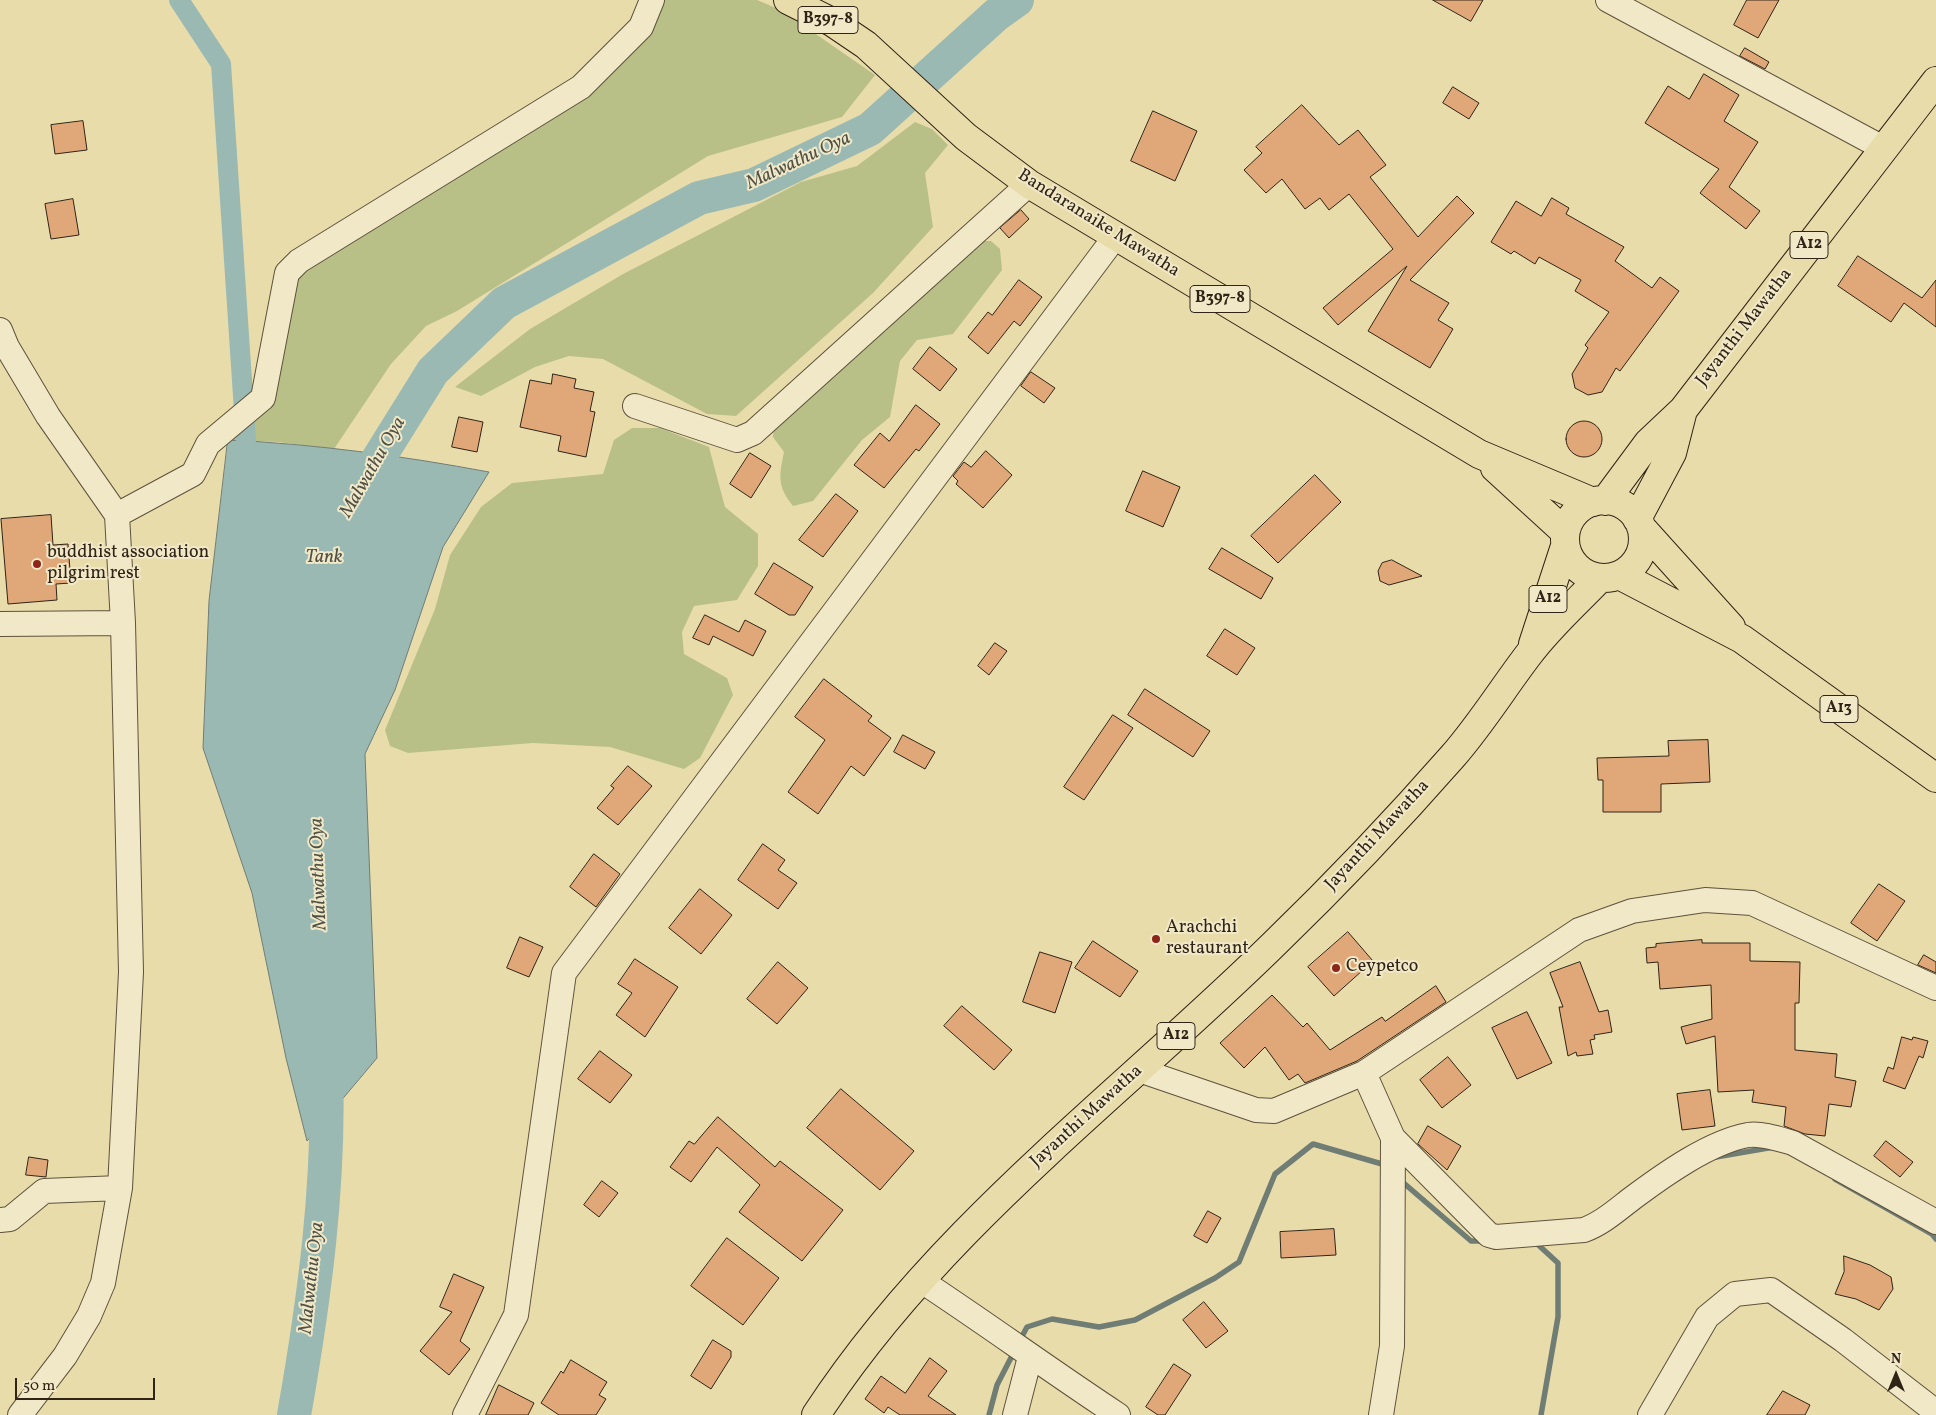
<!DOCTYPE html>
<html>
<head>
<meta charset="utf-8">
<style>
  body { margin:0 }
  #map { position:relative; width:1936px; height:1415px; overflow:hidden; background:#e9dcab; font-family:Vollkorn,serif }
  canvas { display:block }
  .north { position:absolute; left:1871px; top:1350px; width:50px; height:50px; -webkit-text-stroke:4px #f1e8c8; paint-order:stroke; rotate:0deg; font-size:14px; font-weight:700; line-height:20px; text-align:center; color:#302417 }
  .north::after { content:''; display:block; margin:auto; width:18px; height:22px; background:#302417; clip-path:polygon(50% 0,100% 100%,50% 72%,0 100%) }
  .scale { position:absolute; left:15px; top:1378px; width:140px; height:22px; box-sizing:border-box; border:2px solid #302417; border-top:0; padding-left:6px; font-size:15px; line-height:18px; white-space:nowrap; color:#302417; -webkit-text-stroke:4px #f1e8c8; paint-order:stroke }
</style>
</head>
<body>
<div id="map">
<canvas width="1936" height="1415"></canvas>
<div class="north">N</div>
<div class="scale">50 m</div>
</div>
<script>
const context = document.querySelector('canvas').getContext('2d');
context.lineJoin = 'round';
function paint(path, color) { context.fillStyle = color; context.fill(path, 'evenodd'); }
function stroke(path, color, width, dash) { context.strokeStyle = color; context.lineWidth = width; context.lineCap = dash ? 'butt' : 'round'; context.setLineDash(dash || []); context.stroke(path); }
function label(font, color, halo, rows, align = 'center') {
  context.font = font + ' Vollkorn,serif'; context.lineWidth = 4; context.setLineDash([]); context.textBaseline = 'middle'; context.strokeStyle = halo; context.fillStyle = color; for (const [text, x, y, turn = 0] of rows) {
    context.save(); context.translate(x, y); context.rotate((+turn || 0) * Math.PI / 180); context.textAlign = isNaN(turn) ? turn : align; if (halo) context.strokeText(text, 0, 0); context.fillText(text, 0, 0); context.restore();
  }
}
paint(new Path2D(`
  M654,0H757L781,10L875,75L842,117L708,156L457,311L426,326L391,364L334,449L278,442L228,440L263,398L287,273L581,87Z
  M915,122L932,129L948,145L925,173L933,227L873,293L736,416L707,414L603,359L569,356L535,367L481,396L455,387L530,329L623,274L801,182L857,166Z
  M978,241H991L1000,249L1002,270L953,334L917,340L900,361L890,417L862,440L813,501L793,506C777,486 779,476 784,452L773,437L774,420Z
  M632,428H660L709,447L725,507L758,534V566L737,600L694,606L682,632L684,654L727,678L733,695L700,758L684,769L610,747L533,743L408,753L390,746L385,730L435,609L450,555L481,507L512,483L603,474L614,440Z`), '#b8c088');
const water = new Path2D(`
  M228,440C315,444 403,456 489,472L443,547L395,690L365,754L377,1058L307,1141L286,1058L252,893L203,748L209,601Z`);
paint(water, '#9ab9b3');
stroke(water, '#707d75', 1);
stroke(new Path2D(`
  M1716,1157L1774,1147
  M1399,1179L1471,1241H1487
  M1835,1179L1932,1234L1936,1239
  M1534,1241L1558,1263V1317L1541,1415
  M1019,1342L1027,1327L1052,1319L1099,1327L1135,1320L1215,1278L1239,1262L1275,1174L1313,1144L1382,1164L1387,1168
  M989,1415L997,1385L1015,1350`), '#707d75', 5.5);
stroke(new Path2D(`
  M179,0L221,64L246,441`), '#9ab9b3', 20);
stroke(new Path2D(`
  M357,493L433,371L504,303L699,198L754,185L870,129L996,15L1017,0
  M294,1415C314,1302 330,1185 326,1070`), '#9ab9b3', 34);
const building = new Path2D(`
  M1433,0H1483L1471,21Z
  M1747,0H1779L1758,38L1734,25Z
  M1745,48L1769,62L1765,69L1740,56Z
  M1704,74L1739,95L1724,121L1758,142L1729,187L1760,211L1746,229L1700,193L1719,169L1645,123L1668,86L1689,99Z
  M1453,87L1479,103L1469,119L1443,103Z
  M1302,105L1339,145L1358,130L1386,165L1370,177L1418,237L1457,196L1474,213L1410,280L1449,303L1438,320L1453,329L1430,368L1368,331L1407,266L1338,325L1323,308L1393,249L1349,194L1329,210L1320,198L1305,209L1282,179L1266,193L1244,170L1262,153L1256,147Z
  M1153,111L1197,131L1175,181L1131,161Z
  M83,121L87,150L55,154L51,125Z
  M1552,198L1569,208L1566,214L1624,247L1615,261L1652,288L1660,277L1679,291L1620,371L1616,368L1602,392L1588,395L1575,388L1572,374L1588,348L1585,345L1609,312L1575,291L1581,280L1539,257L1535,264L1514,251L1511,254L1491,242L1516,201L1541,216Z
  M73,199L79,235L51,239L45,204Z
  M1021,210L1029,219L1009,238L1000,228Z
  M1858,256L1922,298L1936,280V327L1904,303L1891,322L1838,286Z
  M1019,280L1042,297L1020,326L1014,321L988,354L968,337L988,312L992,315Z
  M930,347L957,369L940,391L913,369Z
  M1031,372L1055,388L1044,403L1021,386Z
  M553,374L576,379L574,388L594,392L590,411L595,412L586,457L558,451L561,436L520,427L530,380L551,384Z
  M916,405L940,424L919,451L916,449L884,488L854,465L880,433L889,441Z
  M459,417L483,422L477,452L452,447Z
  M1566 439a18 18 0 1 1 36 0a18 18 0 1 1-36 0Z
  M986,451L1012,475L983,508L956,484L958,481L953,476L964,462L971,467Z
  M750,453L771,466L751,498L730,484Z
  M1143,471L1180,487L1163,527L1126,511Z
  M1315,475L1341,502L1278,563L1251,536Z
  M836,494L858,511L823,557L799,540Z
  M51,515L53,545L68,544L71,583L56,584L57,600L8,604L1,519Z
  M1222,548L1273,578L1261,599L1209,569Z
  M1392,560L1422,576L1389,585L1380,581L1378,571L1382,563Z
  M774,563L813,587L795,615H789L755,594Z
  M705,615L739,632L745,620L766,631L753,656L713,636L709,645L693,638Z
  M1225,629L1255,648L1237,675L1207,656Z
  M995,643L1007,651L989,675L978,666Z
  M824,679L872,716L868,721L891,738L864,776L851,766L818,814L788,792L825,740L795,717Z
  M1145,689L1210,731L1193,757L1128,715Z
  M1113,715L1133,728L1084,800L1064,787Z
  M903,735L935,752L925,769L894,752Z
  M1708,740L1710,782L1661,784V812H1603V780H1598L1597,758L1669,756L1668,741Z
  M628,766L652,786L618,825L597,808L614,788L611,786Z
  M763,844L785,860L778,870L797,883L778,909L738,880Z
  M594,854L620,874L596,907L570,887Z
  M1879,884L1905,901L1877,941L1851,923Z
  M700,889L732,915L701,954L669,928Z
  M1348,932L1373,961L1334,996L1308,967Z
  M520,937L543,947L529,977L507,968Z
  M1702,940V943H1750V961L1800,962L1799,1003H1795V1050L1837,1054L1835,1077L1856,1081L1851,1107L1829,1104L1825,1136L1805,1134L1784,1126L1786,1107L1752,1102L1754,1090L1718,1092L1715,1036L1686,1044L1681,1027L1712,1019L1711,985L1660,989L1658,962L1647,963L1646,948L1656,947V944Z
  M1093,941L1138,971L1120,997L1075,968Z
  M1040,952L1072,962L1055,1013L1023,1002Z
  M1924,955L1936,962V973L1918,965Z
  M635,959L678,987L645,1037L616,1015L632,993L618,984Z
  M778,962L808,988L777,1024L747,999Z
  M1580,962L1599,1012L1608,1010L1612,1032L1594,1035L1595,1039L1590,1040L1593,1054L1577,1056L1576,1052L1568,1056L1559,1007H1563L1550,973Z
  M1436,986L1446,1002L1357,1061L1305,1083L1298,1074L1289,1080L1265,1047L1244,1068L1220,1043L1272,995L1303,1027L1307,1023L1330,1050L1382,1017L1385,1021Z
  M962,1006L1012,1050L994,1070L944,1026Z
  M1527,1012L1552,1063L1517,1079L1492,1028Z
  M1902,1037L1912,1040L1913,1037L1928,1041L1923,1058L1919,1056L1905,1089L1883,1081L1888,1067L1893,1069Z
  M600,1051L632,1075L610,1103L578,1079Z
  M1448,1057L1471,1085L1442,1108L1420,1080Z
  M841,1089L914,1151L880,1190L807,1128Z
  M1710,1090L1715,1126L1682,1130L1677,1094Z
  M718,1117L775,1167L780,1161L843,1210L802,1261L739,1212L760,1185L717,1147L691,1182L670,1167L689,1141L694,1144Z
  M1428,1126L1461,1146L1447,1170L1418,1144Z
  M1886,1141L1913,1162L1900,1177L1874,1156Z
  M29,1157L48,1160L46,1177L26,1175Z
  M602,1181L618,1193L599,1217L584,1205Z
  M1208,1211L1221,1218L1207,1243L1194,1236Z
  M1334,1229L1336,1255L1281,1258L1280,1232Z
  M727,1238L779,1278L743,1325L691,1286Z
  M1844,1256L1870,1265L1891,1277L1893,1289L1879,1310L1856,1299L1835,1294L1844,1272Z
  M454,1274L484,1287L460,1341L470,1349L449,1375L420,1351L452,1312L440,1307Z
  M1204,1302L1228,1331L1206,1348L1183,1320Z
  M713,1340L731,1351V1357L711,1389L691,1376Z
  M930,1358L947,1371L928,1396L956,1415H900L888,1407L884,1413L865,1399L881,1376L905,1393Z
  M571,1360L607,1382L599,1395L606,1399L596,1415H559L541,1403L561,1371L563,1373Z
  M1174,1364L1191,1375L1165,1415H1158L1146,1407Z
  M499,1385L534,1403L528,1415H486Z
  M1783,1391L1810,1405L1805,1415H1767Z`);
paint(building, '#e0a879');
stroke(building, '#302417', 1);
const minor = new Path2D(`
  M1608,0L1883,148
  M0,330L7,347L48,416L117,515L123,623L131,972L120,1188L103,1283L89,1316L65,1356L20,1415
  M635,406L737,440L753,433L1029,184
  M117,515L193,474L208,444L263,398L287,273L299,261L581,87L641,27L652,0
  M0,624L123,623
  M1139,1070L1256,1110L1274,1111L1364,1073L1579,930L1632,911L1705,900L1752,903L1936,988
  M1364,1073L1393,1138L1392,1346L1381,1415
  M1393,1138L1489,1235L1496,1237L1584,1230C1603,1223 1618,1209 1634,1197C1665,1174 1710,1142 1748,1135C1762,1133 1779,1139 1793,1143L1936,1222
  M0,1220L10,1219L44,1191L120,1188
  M920,1280C987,1324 1051,1371 1118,1415
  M465,1415L516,1315L564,973L1115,237
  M1015,1415L1030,1357
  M1650,1415L1707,1317L1735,1294L1771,1290L1843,1340L1936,1412`);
const major = new Path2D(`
  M788,0L832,22L866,45L966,137L1029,184L1479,454L1593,502
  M1495,468L1565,532`);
const highway = new Path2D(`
  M1565 539a39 39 0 1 1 78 0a39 39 0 1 1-78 0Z
  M1605,501L1648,443L1683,410L1936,81
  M1637,519L1672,453L1683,410
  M1641,527L1731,627
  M1619,575L1742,639L1936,778
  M1533,644L1565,546
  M816,1415C937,1229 1117,1098 1274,944C1336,884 1396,821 1453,756C1481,724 1503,688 1529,654C1549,627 1576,603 1600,578`);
stroke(minor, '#5e523c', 26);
stroke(major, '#302417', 30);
stroke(highway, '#302417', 30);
stroke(minor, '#f1e8c8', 24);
stroke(major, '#e9dcab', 28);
stroke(highway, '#e9dcab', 28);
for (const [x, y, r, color] of [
  [37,564,5,"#8f2418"],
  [1156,939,5,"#8f2418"],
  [1336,968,5,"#8f2418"]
]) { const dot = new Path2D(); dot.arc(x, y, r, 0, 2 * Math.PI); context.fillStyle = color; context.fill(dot); stroke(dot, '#f1e8c8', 2); }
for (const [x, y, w] of [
  [828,20,60],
  [1809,245,38],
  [1220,299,60],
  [1548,599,38],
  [1839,709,38],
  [1176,1036,38]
]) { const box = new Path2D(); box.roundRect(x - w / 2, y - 13.5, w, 27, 4); context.fillStyle = '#f1e8c8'; context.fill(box); stroke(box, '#302417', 1); }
label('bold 16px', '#302417', null, [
  ["B397-8",828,20],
  ["A12",1809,245],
  ["B397-8",1220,299],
  ["A12",1548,599],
  ["A13",1839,709],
  ["A12",1176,1036]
]);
label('18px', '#302417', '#f1e8c8', [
  ["Bandaranaike Mawatha",1098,224,32],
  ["Jayanthi Mawatha",1745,328,-52],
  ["Jayanthi Mawatha",1378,836,-47],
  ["Jayanthi Mawatha",1087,1117,-42]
]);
label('18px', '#302417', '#f1e8c8', [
  ["buddhist association",47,554],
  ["pilgrim rest",47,575],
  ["Arachchi",1166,929],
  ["restaurant",1166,950],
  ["Ceypetco",1346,968]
], 'left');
label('italic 19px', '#505146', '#f1e8c8', [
  ["Malwathu Oya",799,162,-25],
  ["Malwathu Oya",374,468,-60],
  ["Tank",324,559],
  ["Malwathu Oya",320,874,-92],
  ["Malwathu Oya",313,1278,-84]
]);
</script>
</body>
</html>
